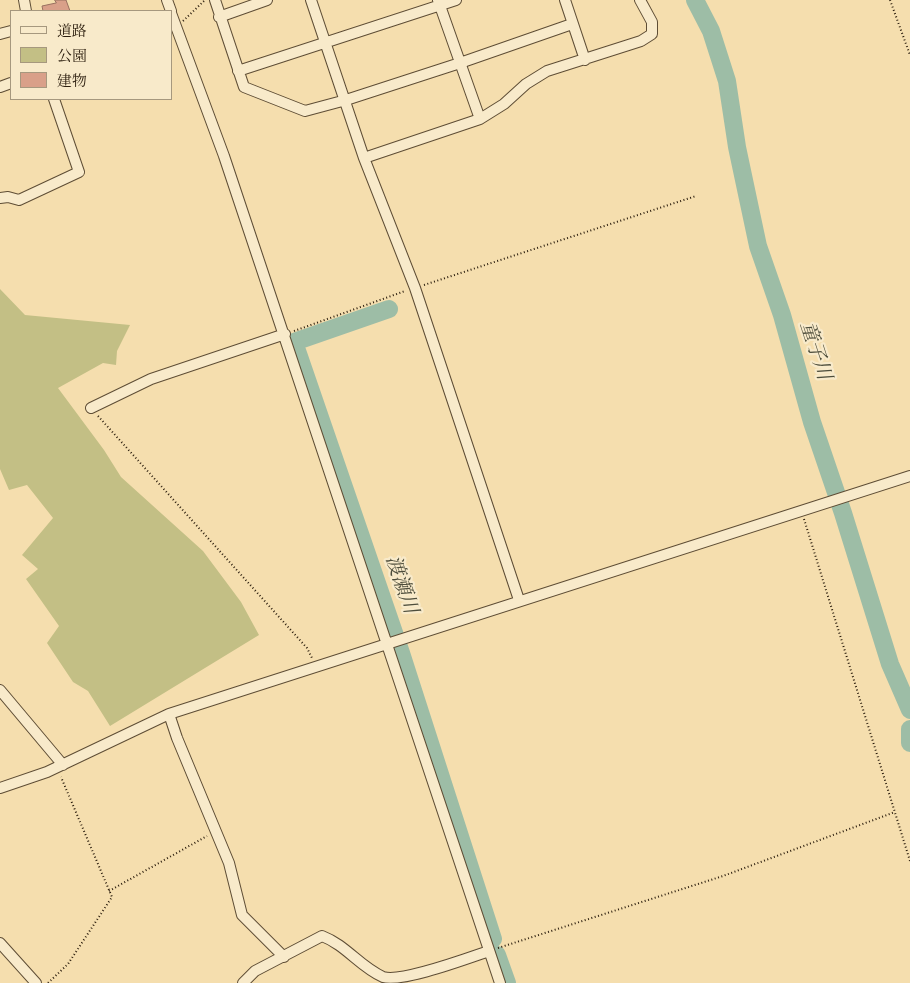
<!DOCTYPE html>
<html>
<head>
<meta charset="utf-8">
<style>
  body { margin:0 }
  #map { position:relative; width:910px; height:983px; overflow:hidden; background:#f5deae; font-family:"IM FELL English","Noto Serif JP",serif }
  canvas { display:block }
  .legend { position:absolute; left:10px; top:10px; width:162px; height:90px; box-sizing:border-box; background:#f8eaca; border:1px solid #a6987e; margin:0; padding:6px 9px; list-style:none; font-size:15px; color:#2b1d0d }
  .legend li { display:flex; align-items:center; gap:10px; height:25px }
  .legend b { width:25px; border:1px solid #a6987e }
</style>
</head>
<body>
<div id="map">
<canvas width="910" height="983"></canvas>
<ul class="legend">
<li><b style="height:6px;background:#f8eaca"></b>道路</li>
<li><b style="height:14px;background:#c3bf85"></b>公園</li>
<li><b style="height:14px;background:#d9a089"></b>建物</li>
</ul>
</div>
<script>
const context = document.querySelector('canvas').getContext('2d');
context.lineJoin = 'round';
function paint(path, color) { context.fillStyle = color; context.fill(path, 'evenodd'); }
function stroke(path, color, width, dash) { context.strokeStyle = color; context.lineWidth = width; context.lineCap = dash ? 'butt' : 'round'; context.setLineDash(dash || []); context.stroke(path); }
function label(font, color, halo, rows, align = 'center') {
  context.font = font + ' "IM FELL English","Noto Serif JP",serif'; context.lineWidth = 4.5; context.setLineDash([]); context.textBaseline = 'middle'; context.strokeStyle = halo; context.fillStyle = color; for (const [text, x, y, turn = 0] of rows) {
    context.save(); context.translate(x, y); context.rotate((+turn || 0) * Math.PI / 180); context.textAlign = isNaN(turn) ? turn : align; if (halo) context.strokeText(text, 0, 0); context.fillText(text, 0, 0); context.restore();
  }
}
paint(new Path2D(`
  M0,289L25,315L130,325L117,351L116,365L103,363L58,388L104,450L121,477L203,551L241,602L259,635L110,726L88,691L73,682L47,643L59,626L26,579L38,569L22,555L53,518L27,485L9,490L0,469Z`), '#c3bf85');
stroke(new Path2D(`
  M695,0L711,31L727,81L737,147L758,246L782,315L812,422L843,513L890,664L910,710
  M389,309L294,342L401,653L493,939
  M910,729V743
  M497,955L507,983`), '#9dbda6', 18);
const building = new Path2D(`
  M55,0H66L70,11H43L42,6L56,3Z`);
paint(building, '#d9a089');
stroke(building, '#987060', 1);
const minor = new Path2D(`
  M24,0L26,11
  M167,0L171,11
  M215,0L244,87L305,111L346,100L460,63L572,24
  M311,0L364,158L415,288L519,600
  M438,0L480,119
  M565,0L585,60
  M171,13L224,156L500,983
  M219,17L267,0
  M0,34L11,31
  M238,71L456,0
  M0,87L11,83
  M364,158L480,119L504,104L526,84L547,71L641,41L652,34V22L640,0
  M0,198L8,197L19,200L79,172L54,99
  M91,408L151,379L285,334
  M0,690L63,765
  M169,714L177,738L229,863L242,915L284,957
  M0,788L47,772L169,714L910,476
  M0,943L36,983
  M243,983L255,971L322,936C346,945 360,967 383,977C402,983 468,958 489,951`);
stroke(minor, '#5e4d35', 12);
stroke(new Path2D(`
  M890,0L910,55
  M183,21L205,0
  M424,285L696,196
  M294,331L405,291
  M98,416L307,648L312,658
  M804,519L910,861
  M109,891L207,836
  M498,948L723,876L895,812
  M48,983L68,964L112,897L61,777`), '#2b1d0d', 2, [1, 2.5]);
stroke(minor, '#f8eaca', 10);
label('italic 20px', '#4d4d3b', '#f8eaca', [
  ["童子川",814,351,72],
  ["渡瀬川",400,585,71]
]);
</script>
</body>
</html>
